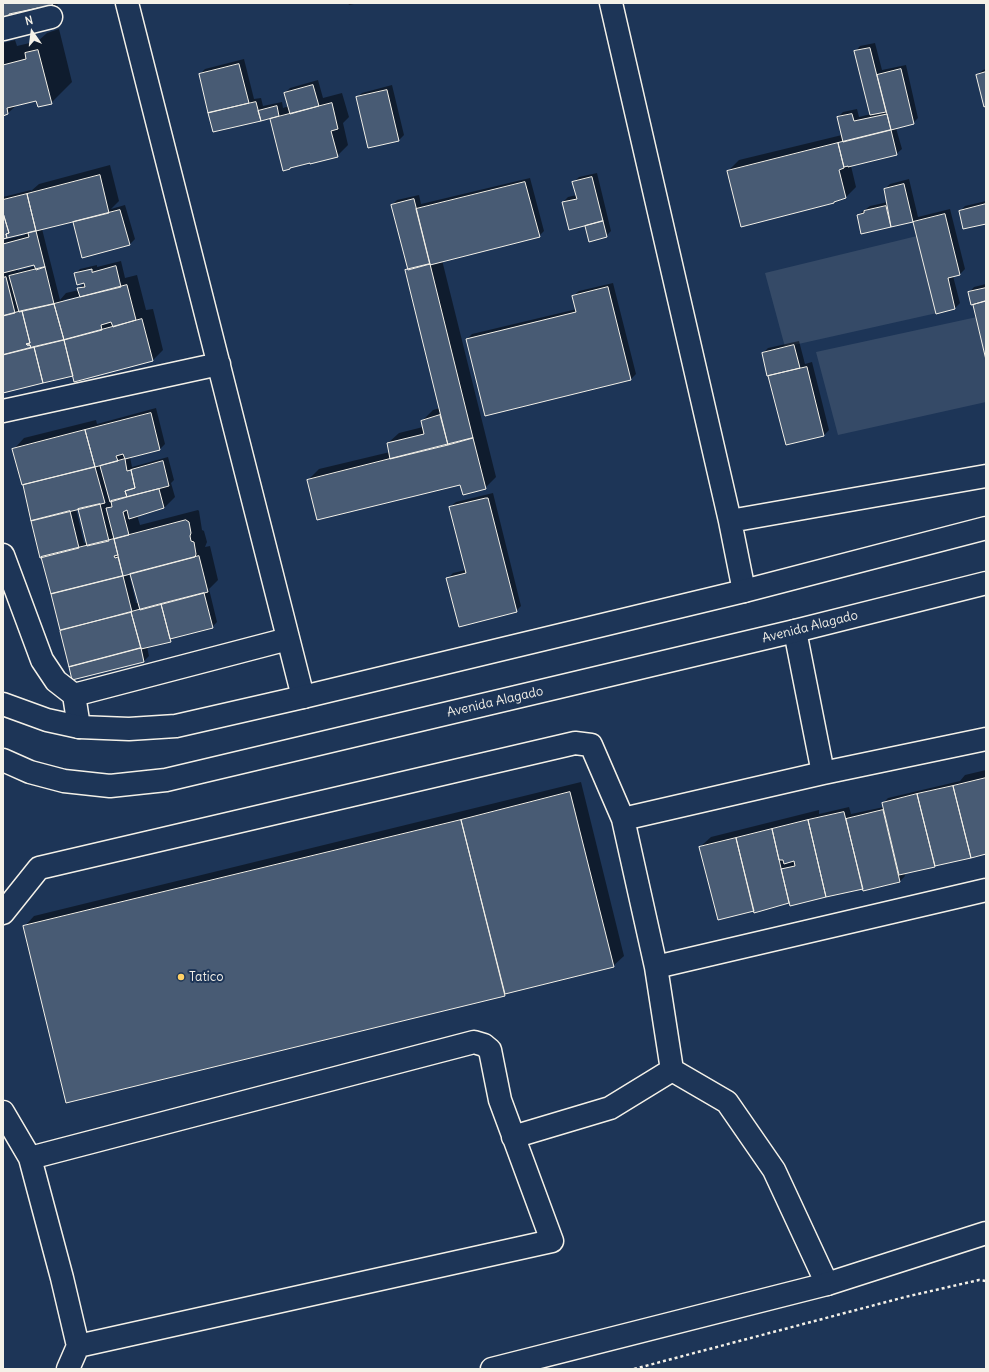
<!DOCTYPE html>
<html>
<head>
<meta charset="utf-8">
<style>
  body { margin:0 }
  #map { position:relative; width:989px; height:1372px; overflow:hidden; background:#1d3557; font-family:Delius,sans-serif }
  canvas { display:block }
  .frame { position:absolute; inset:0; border:4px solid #f4f1e8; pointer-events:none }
  .north { position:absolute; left:12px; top:12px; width:40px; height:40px; -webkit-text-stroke:3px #1d3557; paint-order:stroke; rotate:346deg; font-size:11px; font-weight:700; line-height:16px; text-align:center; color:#f4f1e8 }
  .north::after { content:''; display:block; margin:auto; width:14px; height:18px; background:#f4f1e8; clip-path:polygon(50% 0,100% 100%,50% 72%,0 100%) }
</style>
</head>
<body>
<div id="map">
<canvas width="989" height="1372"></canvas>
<div class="frame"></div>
<div class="north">N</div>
</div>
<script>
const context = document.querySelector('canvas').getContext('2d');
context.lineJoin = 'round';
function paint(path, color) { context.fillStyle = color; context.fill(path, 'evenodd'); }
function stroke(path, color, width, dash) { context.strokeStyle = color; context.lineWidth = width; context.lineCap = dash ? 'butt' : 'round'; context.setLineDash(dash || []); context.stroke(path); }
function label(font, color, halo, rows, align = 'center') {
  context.font = font + ' Delius,sans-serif'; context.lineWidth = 4; context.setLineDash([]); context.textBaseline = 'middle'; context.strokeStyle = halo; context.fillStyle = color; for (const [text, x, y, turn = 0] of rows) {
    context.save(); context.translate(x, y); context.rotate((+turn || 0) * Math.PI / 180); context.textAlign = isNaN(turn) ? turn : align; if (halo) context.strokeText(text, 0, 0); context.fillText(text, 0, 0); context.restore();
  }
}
paint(new Path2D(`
  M917,236L937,313L785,347L765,273Z
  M977,317L986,359V402L838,435L816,352Z`), '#354a67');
paint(new Path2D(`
  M3,3H59L53,9L38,6L19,11L10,20Z
  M348,3H359L349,5Z
  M59,29L72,82L51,103L37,99L17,105L8,113L3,115V43L15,40L17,46L38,41L47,33Z
  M875,43L882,70L906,65L918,118L913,123L896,128L902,149L896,154L851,166L856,187L845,198L836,200L834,203L728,171L739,160L842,135L838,117L843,112L857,109L859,117L871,114L855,52L860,46Z
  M244,59L254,99L261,98L263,106L282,102L283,108L289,106L285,93L290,88L318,80L323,98L342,93L349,117L343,123L348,145L337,156L272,119L274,117L214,131L200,74L205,69Z
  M986,69V105L977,75L983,70Z
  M392,85L404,135L399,140L357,98L362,93Z
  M110,165L119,201L111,209L125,205L135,239L129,245L74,222L76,220L42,229L60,300L66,293L79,290L85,282L75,274L80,269L97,265V267L121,261L125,278L137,275L146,310L153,309L163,350L153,360L74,375L3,392V240L25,235V233L3,238V197L31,190V191L39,184ZM35,263L36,266L18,271L17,268ZM81,296V298L64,302L63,300Z
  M597,173L611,231L606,236L590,240L586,225L563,202L568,197L577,195L574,182L579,177Z
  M530,178L544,231L539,236L442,260L496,477L485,488L461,483L308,480L319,469L390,452L388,443L399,433L423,427L422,421L433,410L440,408L406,271L408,269L392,205L397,200L419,195L421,204Z
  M909,179L918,217L950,209L965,269L959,275L953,276L960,303L955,308L936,312L914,221L862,233L858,215L870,206L888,202L885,189L890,184Z
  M986,201V223L960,211L965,206Z
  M613,283L636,374L631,379L467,339L472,334L577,309L573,296L579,291Z
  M986,284V356L973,304L969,293L974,287Z
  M799,341L805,364L812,362L829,430L824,435L786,444L763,353L768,348Z
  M156,408L165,444L160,449L130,457L132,467L168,457L174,480L171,483L175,497L164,508L137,515L140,525L198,510L199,511L202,530L204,531L207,542L205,547L210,546L218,580L209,589L217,622L212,627L175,636L170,641L147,647L149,656L144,661L61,631L14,449L24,438L96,420L97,424ZM79,508L87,542L84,543L76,509ZM131,573L139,603H136L129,574ZM129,607H131L141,645Z
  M493,493L521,606L516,611L448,578L453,573L466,570L450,507L456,502Z
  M986,770V853L904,873L905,876L900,881L790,902L755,911L700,847L711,837L819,810V814L849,807L851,814L884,807L883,803L888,798L960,781L965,775Z
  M581,782L624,956L613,966L507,993L505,995L67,1102L24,927L34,916Z`), '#0007');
const building = new Path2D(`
  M3,3H52L53,10L39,14L38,8L9,14L10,21L3,23Z
  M870,48L886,112L870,115L854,51Z
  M38,50L52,104L38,107L36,101L7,108L8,114L3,116V65L26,59L25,53Z
  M239,64L249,103L208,113L199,74Z
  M901,69L914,124L891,130L877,75Z
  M986,72V106L984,107L976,75Z
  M313,85L319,106L290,114L284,93Z
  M387,90L399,141L368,148L356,97Z
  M256,102L261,121L213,132L208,113Z
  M332,103L338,129L331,131L338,157L310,164V163L290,168V169L283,171L270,119Z
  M277,106L279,116L261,121L258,111Z
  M852,114L854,121L887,114L891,130L843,142L837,117Z
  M891,130L897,155L848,167V166L844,167L838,143Z
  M838,143L844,168L839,170L846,198L834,202V203L741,227L727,171Z
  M100,175L109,213L36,231L27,194Z
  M592,177L603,221L569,230L562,202L577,199L572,182Z
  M525,182L540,237L430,265L416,209Z
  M904,184L913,222L891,227L884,189Z
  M27,194L36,231L7,238L6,234L9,233L3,213V200Z
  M414,199L430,264L408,270L391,205Z
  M986,204V224L963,229L959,211Z
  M886,206L891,227L861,234L857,215L864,213V211Z
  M120,210L130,245L82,258L73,222Z
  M3,213L9,233L6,234L7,238L3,239Z
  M945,214L960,275L948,278L955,309L936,314L913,222Z
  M603,221L607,237L589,242L585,226Z
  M36,231L45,267L36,270L34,265L3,273V244L29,237L28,233Z
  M430,264L473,438L448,445L405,270Z
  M116,266L121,287L80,297L77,288L85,287L84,283L77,285L74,273L92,269V272Z
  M45,267L54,304L19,312L9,276Z
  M6,277L15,313L3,316V278Z
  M127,285L136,320L113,327L111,322L101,325L102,330L64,340L54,304Z
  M608,287L631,380L485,416L466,339L576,312L572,296Z
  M986,288V301L971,305L968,292Z
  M986,301V360L973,305Z
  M54,304L64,340L31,348L30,345H27L26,344L30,343L22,311Z
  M22,311L30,343L26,344L27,345H30L31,348L3,355V316Z
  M142,319L153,361L74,382L64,340Z
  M64,340L73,376L43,383L34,347Z
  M794,345L800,368L767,376L762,353Z
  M34,347L43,383L3,393V355Z
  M807,367L824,436L786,445L768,376Z
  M151,413L160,450L125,459L123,454L116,456L118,461L95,467L85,430Z
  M440,415L448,445L390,459L387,443L424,434L421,421Z
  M85,430L95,467L22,485L12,449Z
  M473,438L486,489L463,495L460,485L317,520L307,480Z
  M125,459L127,471L131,470L135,488L125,491L127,497L110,502L100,466Z
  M163,461L169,486L127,497L125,491L135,488L131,470Z
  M95,467L105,503L31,521L23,485Z
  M159,489L164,508L129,519L127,510L123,512L129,535L114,539L106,508L112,507L111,501Z
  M486,498H488L517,612L459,627L446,578L466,573L449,507Z
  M100,504L109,541L87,546L78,509Z
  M70,511L79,548L40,558L31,521Z
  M186,520L189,522L191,533L190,536L191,541L194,542L196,554L195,557L123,576L114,539Z
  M114,539L118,555L114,556L115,558L118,557L123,576L51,594L41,557Z
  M199,556L208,592L140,610L130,574Z
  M123,576L132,612L60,630L51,594Z
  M204,593L213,628L170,639L161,604Z
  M161,604L171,642L141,649L131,612Z
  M131,612L141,648L69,667L60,631Z
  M141,648L144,662L72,680L69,667Z
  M986,778V854L971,858L953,786Z
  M953,786L971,858L935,866L917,794Z
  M570,792L614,967L505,994L461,820Z
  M917,794L935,867L899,875L882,803Z
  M883,810L900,882L863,891L846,819Z
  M844,812L863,889L826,897L808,820Z
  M461,820L505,996L66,1103L23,926Z
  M808,820L826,897L790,906L781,869L795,866L794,861L784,864L783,860H779L772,829Z
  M772,829L789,903L754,913L736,838Z
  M736,838L754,911L718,920L699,847Z`);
paint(building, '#485b74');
stroke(building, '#f4f1e8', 1);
const minor = new Path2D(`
  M127,3L303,697
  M611,3L730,521L744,591
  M3,29L51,17
  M3,411L219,364
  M730,521L986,476
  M3,555L42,660L56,681L74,695L79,727
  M795,631L823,773
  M74,695L288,639
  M3,913L39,868L575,743L591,745L623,819
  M656,967L986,890
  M672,1070L727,1102L774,1170L827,1284
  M3,1112L30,1158L62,1278L78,1346L68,1369
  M513,1137L610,1108L672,1070L656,967L623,819L823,773L986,739
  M30,1158L474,1042L484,1045L490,1050L500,1100L552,1241L78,1346`);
const major = new Path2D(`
  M3,704L47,720L79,727L129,729L176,726L303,697L744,591L986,528
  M3,760L30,772L64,781L110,786L166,780L795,631L986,583`);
const highway = new Path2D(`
  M492,1369L827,1284L986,1233`);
stroke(minor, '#f4f1e8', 25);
stroke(major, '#f4f1e8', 25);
stroke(highway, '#f4f1e8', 25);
stroke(new Path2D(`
  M634,1369L905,1297L979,1280L986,1281`), '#f4f1e8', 2.5, [3, 3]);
stroke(minor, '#1d3557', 22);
stroke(major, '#1d3557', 22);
stroke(highway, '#1d3557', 22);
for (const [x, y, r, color] of [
  [181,977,4,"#ffd166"]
]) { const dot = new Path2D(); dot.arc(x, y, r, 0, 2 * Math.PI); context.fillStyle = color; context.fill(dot); stroke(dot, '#1d3557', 1.5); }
label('13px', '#f4f1e8', '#1d3557', [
  ["Avenida Alagado",810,627,-14],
  ["Avenida Alagado",495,702,-13]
]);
label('13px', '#f4f1e8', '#1d3557', [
  ["Tatico",189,977]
], 'left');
</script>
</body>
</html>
